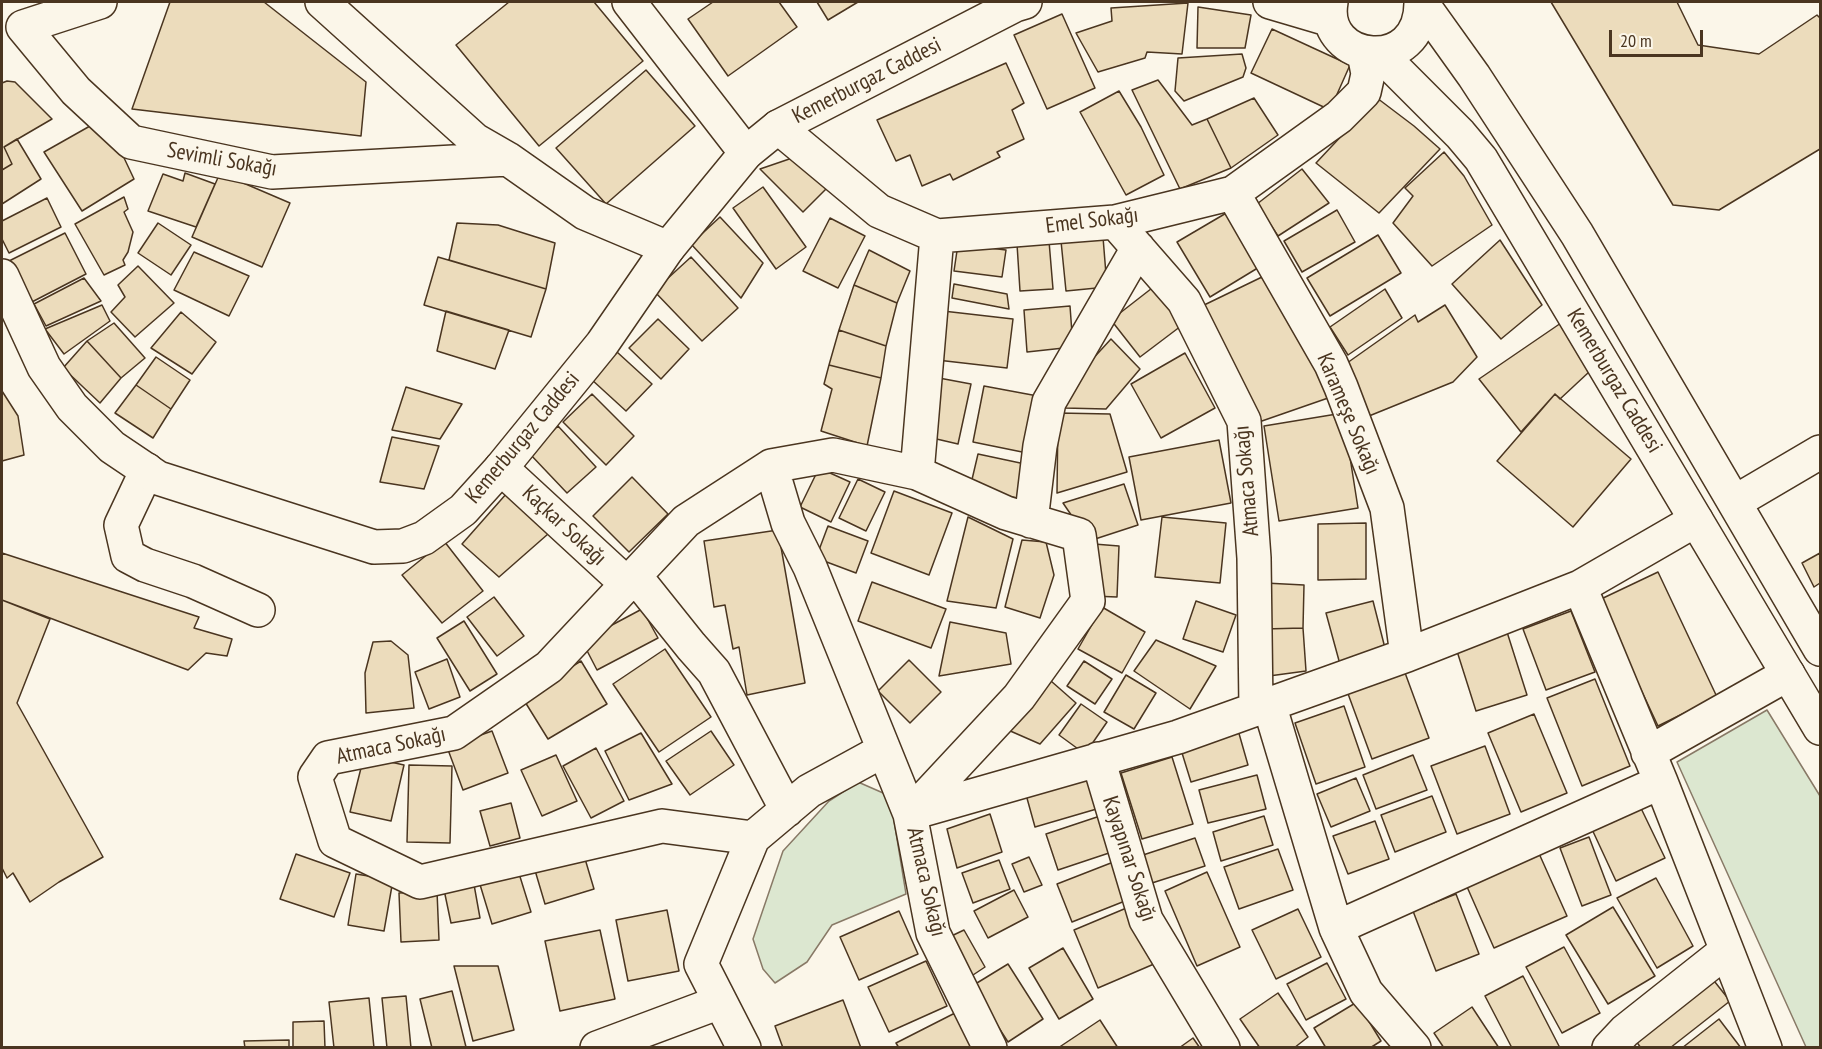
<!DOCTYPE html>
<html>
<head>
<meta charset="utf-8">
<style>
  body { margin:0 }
  #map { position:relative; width:1822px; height:1049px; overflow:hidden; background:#fbf6e9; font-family:"PT Sans Narrow",sans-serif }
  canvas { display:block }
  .frame { position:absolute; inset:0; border:3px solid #4a3520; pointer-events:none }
  .scale { position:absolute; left:1609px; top:30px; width:94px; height:27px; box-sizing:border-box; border:3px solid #4a3520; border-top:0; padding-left:8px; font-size:18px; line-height:21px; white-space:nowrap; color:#4a3520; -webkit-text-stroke:4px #fbf6e9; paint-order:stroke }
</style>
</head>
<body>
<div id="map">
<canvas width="1822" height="1049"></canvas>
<div class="frame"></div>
<div class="scale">20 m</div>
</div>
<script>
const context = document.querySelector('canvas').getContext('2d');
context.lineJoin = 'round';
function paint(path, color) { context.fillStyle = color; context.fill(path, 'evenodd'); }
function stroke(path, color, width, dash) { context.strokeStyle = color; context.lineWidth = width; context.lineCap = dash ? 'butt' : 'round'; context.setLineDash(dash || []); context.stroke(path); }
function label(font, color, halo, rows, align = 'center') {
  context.font = font + ' "PT Sans Narrow",sans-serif'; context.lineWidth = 4.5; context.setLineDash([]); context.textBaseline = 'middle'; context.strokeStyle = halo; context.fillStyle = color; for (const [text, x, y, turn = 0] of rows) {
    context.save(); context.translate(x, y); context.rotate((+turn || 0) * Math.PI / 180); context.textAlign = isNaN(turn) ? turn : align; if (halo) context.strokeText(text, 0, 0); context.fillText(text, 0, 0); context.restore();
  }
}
const green = new Path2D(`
  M1767,710L1820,796V1047H1806L1677,762Z
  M858,782L890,796L906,894L832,925L807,962L775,983L763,969L753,939L783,851L829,801Z`);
paint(green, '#dce7d0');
stroke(green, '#887966', 1.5);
const building = new Path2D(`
  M170,2H264L366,82L361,136L132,109Z
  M509,2H594L643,61L539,146L456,45Z
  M713,2H779L797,27L728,76L688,19Z
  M817,2H858L828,20Z
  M1551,2H1677L1698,45L1759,54L1817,15L1820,18V149L1719,210L1673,205Z
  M1188,3L1182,54L1147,52L1145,58L1098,72L1076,33L1112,21L1111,8Z
  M1198,7L1251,15L1245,48H1197Z
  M1062,14L1095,88L1047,109L1014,35Z
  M1272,29L1350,65L1330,110L1251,73Z
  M1242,54L1246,68L1243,77L1184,101L1175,91L1178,58Z
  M1006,63L1024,103L1012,110L1024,139L997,152L1000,157L953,180L950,174L922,186L910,155L896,161L877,120Z
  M646,70L695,126L606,204L556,148Z
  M1158,80L1192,125L1207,119L1231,168L1180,189L1132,90Z
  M7,81L15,82L52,119L4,147L12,164L2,170V83Z
  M1119,91L1141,127L1164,175L1126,195L1080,112Z
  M1254,98L1278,135L1231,168L1207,119Z
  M1377,98L1414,126L1440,149L1379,213L1316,163Z
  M90,126L117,143L134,179L82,211L44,152Z
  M17,139L41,179L2,204V170L12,164L4,147Z
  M1444,152L1464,176L1492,225L1432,266L1393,223L1413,196L1405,188Z
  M801,155L830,185L803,212L760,169Z
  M1302,169L1329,203L1278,236L1257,204Z
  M185,173L215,184L196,227L148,211L163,174L183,181Z
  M220,173L290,203L262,267L192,237Z
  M763,187L806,247L776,269L733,208Z
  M124,197L128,209L124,212L133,232L128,252L123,260L125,265L104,275L75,224Z
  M47,198L61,227L9,253L2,239V221Z
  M1337,210L1355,242L1302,272L1284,241Z
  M1228,212L1261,266L1210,297L1177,242Z
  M720,217L763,263L741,298L691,244Z
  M830,218L865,236L838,288L803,271Z
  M158,223L191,245L171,275L138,253Z
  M457,223L498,225L555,243L546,289L449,260Z
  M65,233L86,274L28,304L7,262Z
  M1378,235L1401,273L1330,316L1307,278Z
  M1103,237L1107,287L1066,291L1061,241Z
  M1500,240L1542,305L1501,339L1452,284Z
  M1049,241L1053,289L1020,291L1017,244Z
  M958,244L1006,250L1002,277L954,271Z
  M869,250L910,271L897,303L854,285Z
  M194,252L249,276L229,316L174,290Z
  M438,257L546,289L531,337L424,305Z
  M691,257L738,308L702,341L654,291Z
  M138,266L174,303L135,337L111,312L125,297L118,285Z
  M1262,277L1331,397L1259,422L1200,307Z
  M84,278L101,301L46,326L34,304Z
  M954,284L1007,294L1009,309L952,298Z
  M854,285L897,303L886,346L839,330Z
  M1156,285L1185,323L1140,357L1111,320Z
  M1385,289L1402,318L1348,355L1330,327Z
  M102,305L110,321L64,354L45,329Z
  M1445,305L1477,357L1453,382L1369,416L1340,368L1415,315L1418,322Z
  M1070,306L1073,347L1027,352L1024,310Z
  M446,311L509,330L495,369L437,351Z
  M943,311L1013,319L1007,368L937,360Z
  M181,312L216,342L192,374L151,348Z
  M658,319L689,349L661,379L629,348Z
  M114,323L145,358L121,378L87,341Z
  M1561,323L1589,372L1560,399L1555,394L1521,432L1479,379Z
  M839,330L886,346L881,378L829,365Z
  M1111,339L1140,369L1106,409L1064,408L1088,364Z
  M87,341L121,378L100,403L63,368Z
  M617,352L652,384L626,411L591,379Z
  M1185,353L1215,408L1161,438L1131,384Z
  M156,357L190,380L171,409L136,385Z
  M829,365L881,378L867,446L821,431L832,389L824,384Z
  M939,378L971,384L958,444L928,437Z
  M136,385L171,409L153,438L115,413Z
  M984,386L1043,397L1032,454L973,442Z
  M406,387L462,404L440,439L392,430Z
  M2,391L18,416L24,455L2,461Z
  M592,394L634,436L606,465L563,422Z
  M1555,394L1631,459L1573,527L1497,461Z
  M1058,413L1110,414L1127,472L1057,493Z
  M1343,413L1358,508L1279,521L1264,426Z
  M558,426L596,467L567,493L529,453Z
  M392,437L439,446L424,489L380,482Z
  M1219,440L1231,503L1141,520L1129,457Z
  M978,454L1025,464L1017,498L970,488Z
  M819,468L850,482L831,522L800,507Z
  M632,477L668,514L629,552L593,516Z
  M858,479L885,492L866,531L839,518Z
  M1124,484L1138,525L1089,541L1063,503Z
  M894,491L952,513L929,575L871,553Z
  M507,493L548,534L499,577L462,544Z
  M968,517L1013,539L996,608L947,601Z
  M1162,517L1226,523L1220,583L1155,577Z
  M1366,523V579L1318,580V524Z
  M828,526L868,541L856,573L816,558Z
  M778,530L805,683L747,695L739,647L733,649L725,605L714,607L704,541Z
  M1022,540L1046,542L1054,575L1040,618L1005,607Z
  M444,541L483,591L442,623L402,575Z
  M1094,544L1119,546L1117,597L1092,596Z
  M2,553L199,617L194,628L232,639L227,656L206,653L188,670L2,600Z
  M1820,553V583L1814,587L1802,563Z
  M1658,572L1717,697L1658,726L1599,600Z
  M872,582L946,609L931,648L858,621Z
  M1265,583L1304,585L1303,628L1264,629Z
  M494,597L524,636L497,656L467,617Z
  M2,600L50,619L17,703L103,857L59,882L30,902L13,873L7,878L2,868Z
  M1196,601L1236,615L1223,652L1183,639Z
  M1373,601L1387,656L1341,668L1326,613Z
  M1102,607L1145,632L1122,673L1078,649Z
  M642,609L658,638L597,670L582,641Z
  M1571,611L1595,672L1546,690L1523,629Z
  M464,621L497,674L470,691L437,638Z
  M950,622L1006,633L1011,664L939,676Z
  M1303,628L1306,671L1269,676L1264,629Z
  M1507,632L1527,695L1476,711L1456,648Z
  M1156,640L1216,666L1190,709L1134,671Z
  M391,641L408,655L414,708L366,713L365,673L373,642Z
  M665,649L711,717L659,752L613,684Z
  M447,659L460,697L429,709L415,672Z
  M909,660L941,692L910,723L878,691Z
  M581,661L607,704L548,739L522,697Z
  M1084,661L1112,679L1095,704L1067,686Z
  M1404,670L1429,738L1372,759L1347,691Z
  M1126,675L1156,693L1134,729L1104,712Z
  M1595,679L1630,766L1582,786L1547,698Z
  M1051,681L1076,703L1040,744L1008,730Z
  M1081,704L1107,722L1085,754L1059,735Z
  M1344,706L1365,767L1316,784L1295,723Z
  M1534,714L1567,793L1521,812L1488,733Z
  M1236,723L1248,765L1191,782L1178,740Z
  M492,731L508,773L463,790L447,747Z
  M711,731L734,765L690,795L666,761Z
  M641,733L672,784L629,800L605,751Z
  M1485,746L1510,814L1457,834L1431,766Z
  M596,748L624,801L591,818L563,766Z
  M556,755L577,801L542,816L521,770Z
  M1413,755L1427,790L1376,809L1363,775Z
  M364,756L404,765L391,821L350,812Z
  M1172,757L1193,824L1142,839L1121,773Z
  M409,765L452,766L450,843L407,842Z
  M1090,772L1100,808L1035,827L1025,791Z
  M1257,775L1266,809L1208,823L1199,790Z
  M1356,778L1370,811L1331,827L1317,794Z
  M1432,796L1446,832L1395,852L1381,815Z
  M1638,802L1665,858L1616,881L1590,825Z
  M511,803L520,838L490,846L480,811Z
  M990,814L1002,852L957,868L947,829Z
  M1103,815L1115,851L1058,870L1046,834Z
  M1264,816L1273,845L1221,861L1213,832Z
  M1375,821L1389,859L1348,874L1333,836Z
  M1589,837L1611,895L1582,906L1560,848Z
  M1195,838L1205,866L1152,883L1143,855Z
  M1278,849L1293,890L1239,909L1224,867Z
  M1537,849L1567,916L1494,948L1464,880Z
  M583,852L594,889L545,904L534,867Z
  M296,854L350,873L334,917L280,899Z
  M1029,857L1042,885L1024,892L1012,864Z
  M999,860L1010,889L973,903L962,873Z
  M1116,861L1130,899L1072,922L1057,884Z
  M517,867L531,912L492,924L478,878Z
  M1207,872L1240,947L1197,966L1165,891Z
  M356,874L393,880L384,931L348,925Z
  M1656,878L1693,946L1657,968L1617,898Z
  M473,879L480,918L451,923L443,885Z
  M1014,890L1028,917L988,938L974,911Z
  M437,891L439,940L401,942L399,893Z
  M1456,894L1479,954L1436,971L1413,911Z
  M1136,904L1161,961L1098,988L1074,930Z
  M1613,907L1655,976L1608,1004L1566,935Z
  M1298,909L1321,957L1276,979L1252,930Z
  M667,910L679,971L628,981L616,920Z
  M899,911L918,954L859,980L840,937Z
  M600,930L615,999L560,1011L545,941Z
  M964,930L985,967L964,981L943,940Z
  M1564,947L1600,1013L1562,1033L1526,967Z
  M1063,948L1093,999L1059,1019L1029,968Z
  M926,961L947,1006L889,1032L868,987Z
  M1327,963L1346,999L1306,1020L1287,984Z
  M1008,964L1043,1019L1008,1042L972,986Z
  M454,966H498L514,1030L473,1041Z
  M1523,976L1560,1048H1512L1485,996Z
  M1711,977L1730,1001L1670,1048H1641L1633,1037Z
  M452,991L466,1047L432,1048L420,999Z
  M1278,993L1308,1037L1294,1048H1260L1240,1019Z
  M406,996L411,1048H387L382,998Z
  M369,998L374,1048H334L329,1002Z
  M843,1000L861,1048H783L775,1026Z
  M1357,1002L1381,1041L1370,1048H1326L1314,1028Z
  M1472,1007L1499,1048H1444L1434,1033Z
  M955,1013L972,1048H899L896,1043Z
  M1719,1019L1741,1048H1682Z
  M1100,1020L1118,1048H1058Z
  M324,1021L325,1048H293V1022Z
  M1193,1038L1200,1048H1179Z
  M289,1040V1048H245L244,1041Z`);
paint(building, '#ecdcbc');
stroke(building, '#4a3520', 1.5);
const minor = new Path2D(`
  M100,2L23,27L76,91L131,142L272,172L508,159
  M322,2L475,140L508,159L585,213L668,248
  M629,2L746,153
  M778,127L879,211L937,236L1115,222L1233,193L1339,117L1364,92L1368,74L1364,53
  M1233,193L1331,364L1341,387L1387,508L1407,655
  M1115,222L1184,301L1244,421L1254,558L1256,708
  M771,466L788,523L810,567L910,814L933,933L990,1048
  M501,468L627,584
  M147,470L121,525L128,556L145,565L193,581L258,610
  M917,473L937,236
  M1735,502L1820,452
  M1031,521L1040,446L1049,402L1138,248
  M635,576L691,646L714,672L787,810
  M1580,587L1661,782L1765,1048
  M1269,704L1336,928
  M1648,753L1788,674
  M1098,759L1146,920L1223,1048
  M912,813L1178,737L1407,655L1580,587L1696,520
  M753,838L662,826L420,882L335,841L315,777L328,758L454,733L549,667L686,521L771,466L833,455L917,473L1006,513L1079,535L1088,601L1019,697L910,814
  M597,1048L720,1002
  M744,1048L701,964L753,838L809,791L884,750
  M1414,1048L1366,992L1336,928L1661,782
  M1609,1048L1625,1031L1726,951`);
const major = new Path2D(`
  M1270,2L1331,20
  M1331,2C1320,64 1422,76 1421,2
  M1421,2L1474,76L1577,234L1820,649
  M1380,54L1460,134L1481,159L1820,728
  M2,276L44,367L72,407L112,447L158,478L374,547L403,546L424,538L463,510L501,468L602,344L668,248L746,153L778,127L1015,5L1025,2`);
stroke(minor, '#4a3520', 36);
stroke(major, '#4a3520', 36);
stroke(minor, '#fbf6e9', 33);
stroke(major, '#fbf6e9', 33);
label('22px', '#4a3520', '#fbf6e9', [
  ["Kemerburgaz Caddesi",867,81,-27],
  ["Sevimli Sokağı",222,160,10],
  ["Emel Sokağı",1092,221,-7],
  ["Kemerburgaz Caddesi",1614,381,59],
  ["Karameşe Sokağı",1348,414,67],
  ["Kemerburgaz Caddesi",523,438,-50],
  ["Atmaca Sokağı",1247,481,-95],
  ["Kaçkar Sokağı",564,526,43],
  ["Atmaca Sokağı",391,746,-12],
  ["Kayapınar Sokağı",1129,859,72],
  ["Atmaca Sokağı",926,882,77]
]);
</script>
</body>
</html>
